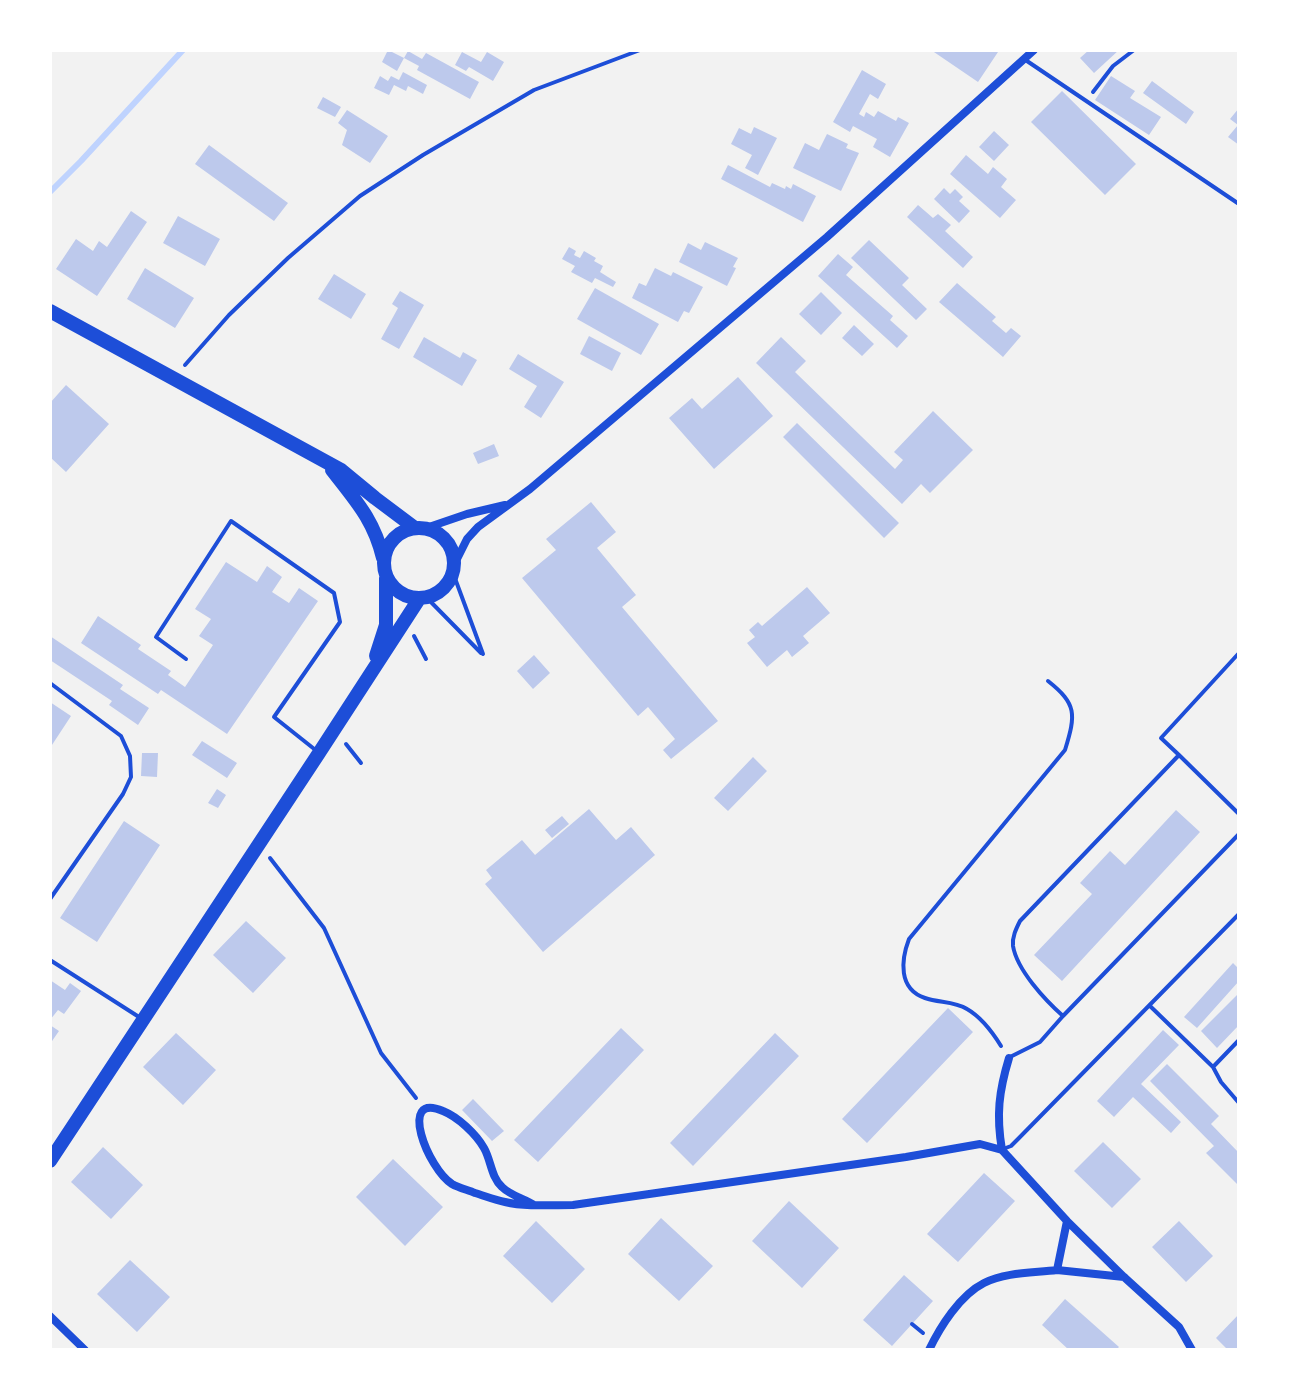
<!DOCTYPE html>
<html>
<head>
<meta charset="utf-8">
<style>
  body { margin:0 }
  #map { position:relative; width:1289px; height:1400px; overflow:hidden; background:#f2f2f2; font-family:Mulish,sans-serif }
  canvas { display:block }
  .frame { position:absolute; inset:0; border:52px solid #fff; pointer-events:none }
</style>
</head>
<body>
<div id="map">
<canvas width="1289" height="1400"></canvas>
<div class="frame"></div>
</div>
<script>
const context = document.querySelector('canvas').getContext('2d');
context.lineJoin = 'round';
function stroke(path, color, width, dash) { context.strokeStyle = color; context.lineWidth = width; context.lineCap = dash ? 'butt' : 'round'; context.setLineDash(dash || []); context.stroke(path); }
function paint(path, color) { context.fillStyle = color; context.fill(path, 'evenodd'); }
stroke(new Path2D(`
  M50,192L81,161L183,50`), '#bfd3fe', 6);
paint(new Path2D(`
  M388,50L404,58L397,71L382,62Z
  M931,50H994L998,52L978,82Z
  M1089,50H1119L1094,73L1080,58Z
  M408,51L422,59L426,53L479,82L470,99L417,70L419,66L404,58Z
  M462,52L481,62L487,52L504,62L493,81L469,67L466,71L455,65Z
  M862,70L886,84L878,99L870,94L859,114L864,117L866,112L874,117L878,111L896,121L898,117L909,123L890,157L873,147L877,139L853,126L850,132L833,122Z
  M403,72L427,85L423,94L408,86L406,91L394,85L389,95L374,88L380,76L388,81L391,76L399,80Z
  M1111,76L1135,91L1130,98L1161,117L1149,135L1095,100Z
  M1152,81L1194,112L1186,124L1143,93Z
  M1062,91L1136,164L1105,195L1031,122Z
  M323,97L341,107L335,117L317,108Z
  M1239,108V145L1228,137L1238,125L1230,119Z
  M347,110L388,136L370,163L342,145L347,130L338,123Z
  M754,127L777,138L758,175L745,168L752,155L731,144L739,128L751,134Z
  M994,131L1009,145L994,161L979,147Z
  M827,134L848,144L846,148L859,153L841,191L793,168L805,143L819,150Z
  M209,145L288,203L274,221L195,164Z
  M966,155L988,174L993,167L1007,179L1001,187L1016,200L1000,218L950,174Z
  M728,165L770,187L772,183L785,189L786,186L791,189L793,184L816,196L803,222L721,179Z
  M944,188L950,194L955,189L963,197L959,201L970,211L959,223L934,199Z
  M918,205L933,218L938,214L951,225L945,231L973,257L963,268L907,217Z
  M131,211L147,222L97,296L56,269L76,239L93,251L99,241L107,247Z
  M178,216L220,239L205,266L163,243Z
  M869,240L909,278L902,285L927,309L916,320L851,258Z
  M705,242L738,258L733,267L736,268L727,286L679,262L688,243L701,250Z
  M569,247L576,251L574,255L580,258L584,251L596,258L594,261L603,266L600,272L616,282L613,287L595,278L592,283L571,272L575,266L562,259Z
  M838,254L853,267L846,275L893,316L890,320L908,336L897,348L818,276Z
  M145,268L194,298L175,328L127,299Z
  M655,268L671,276L673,272L703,287L689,313L684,311L678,322L632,298L639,283L646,286Z
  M334,274L366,294L351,319L318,299Z
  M957,283L996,317L992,321L1006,333L1011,328L1021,336L1003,357L939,302Z
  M595,288L659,324L641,355L577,319Z
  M400,291L424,305L399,349L381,339L398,308L392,304Z
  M821,292L842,313L821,335L799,314Z
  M854,325L874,344L862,356L842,338Z
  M589,336L621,353L612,371L580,354Z
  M424,337L460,358L463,352L477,360L462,386L413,357Z
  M781,337L806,361L795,372L895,469L903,460L894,452L933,411L973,450L930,493L921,484L902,504L756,363Z
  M518,354L564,382L541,418L524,407L537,386L509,369Z
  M738,377L773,416L714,469L669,418L692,398L702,409Z
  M66,385L109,424L66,472L50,457V403Z
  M797,423L899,523L884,538L783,437Z
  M494,444L499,456L478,464L473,453Z
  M591,502L616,532L597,548L636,595L622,607L718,721L671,759L663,750L675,739L648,707L638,716L522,578L556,550L546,539Z
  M226,562L257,582L267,566L282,577L272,592L289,603L299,588L318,601L227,734L161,690L158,694L81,643L98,616L141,645L138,649L171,671L168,675L185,687L213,645L199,636L211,619L195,609Z
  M807,587L830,613L803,636L809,643L792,657L787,650L767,667L747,643L755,637L749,630L758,622L762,626Z
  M50,636L123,685L120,689L149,708L138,725L109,705L112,701L50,660Z
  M534,655L550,673L533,689L517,671Z
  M50,702L71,716L50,748Z
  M202,741L237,763L227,778L192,755Z
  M142,753H158L157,777L141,776Z
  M753,757L767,771L728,811L714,798Z
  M217,789L226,795L218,808L208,803Z
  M589,809L616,840L631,827L655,855L543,952L485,884L492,878L486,870L522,840L535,855Z
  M1176,810L1200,832L1062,981L1034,955L1092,894L1080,883L1110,851L1125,865Z
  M562,816L569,824L552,838L545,830Z
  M124,821L160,845L97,942L60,918Z
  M246,921L286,958L253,993L213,955Z
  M1233,963L1239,969V981L1197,1028L1184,1017Z
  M50,980L65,990L70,983L81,991L64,1014L58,1010L50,1020Z
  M1239,993V1025L1217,1048L1201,1031Z
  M948,1008L973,1032L867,1143L842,1119Z
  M50,1025L59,1031L50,1044Z
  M621,1028L644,1050L538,1162L514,1140Z
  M1163,1030L1179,1045L1141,1084L1181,1122L1171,1133L1133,1097L1114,1117L1097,1101Z
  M176,1033L216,1070L183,1105L143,1067Z
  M775,1033L799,1056L693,1166L670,1143Z
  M1167,1064L1219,1116L1211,1124L1239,1153V1186L1206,1153L1214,1146L1150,1081Z
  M473,1099L504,1131L492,1141L462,1110Z
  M1103,1142L1141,1179L1112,1208L1074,1171Z
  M103,1147L143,1185L111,1219L71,1182Z
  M393,1159L443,1207L405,1246L356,1197Z
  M984,1173L1015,1201L958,1262L927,1234Z
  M789,1201L839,1248L802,1288L752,1241Z
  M661,1218L713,1266L679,1301L628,1254Z
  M536,1221L585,1269L552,1303L503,1256Z
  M1179,1221L1213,1256L1186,1282L1152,1247Z
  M130,1260L170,1297L137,1332L97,1294Z
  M904,1275L933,1301L892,1346L863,1320Z
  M1065,1299L1119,1347L1116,1350H1069L1042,1325Z
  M1239,1314V1350H1228L1216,1338Z`), '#bdc9ec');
stroke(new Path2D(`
  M1093,92L1113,66L1134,50
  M185,365L229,315L288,258L360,196L423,155L534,90L640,50
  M414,636L426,659
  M346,744L361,763
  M270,858L324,928L381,1053L416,1098
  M1001,1046C993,1033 981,1017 967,1009C954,1001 939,1003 925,998C898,989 901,960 909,939L1065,750C1076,714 1077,704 1048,681
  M912,1324L923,1333`), '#1d4ed8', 4);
stroke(new Path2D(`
  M1024,59L1239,204
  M453,573L483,654
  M427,598L481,653
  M186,659L156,637L231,521L334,593L340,622L274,717L318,752
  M50,683L121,736L130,756L131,777L123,794L50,899
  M1179,755L1161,738L1239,653
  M50,960L139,1017
  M1150,1006L1213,1067L1221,1082L1239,1103
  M1063,1016C1045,1000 1017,970 1013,946C1012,937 1016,929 1020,921L1179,755L1239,814
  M1010,1057L1040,1042L1063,1016L1239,834
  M1213,1067L1239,1040
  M1003,1149L1011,1146L1019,1138L1239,914`), '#1d4ed8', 4);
stroke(new Path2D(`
  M426,528L467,514L505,505
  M455,563L467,539L478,527L530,489L827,237L1034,50
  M1002,1150C996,1115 999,1091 1009,1058
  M534,1205C524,1199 510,1195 502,1187C491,1177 491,1160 484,1148C476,1134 458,1117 443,1111C397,1091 428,1169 452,1184C459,1188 468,1190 475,1193C485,1196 495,1200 505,1202C526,1207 551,1205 573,1205L906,1157L980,1144L1002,1150L1067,1221L1057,1270C1034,1273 1006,1272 984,1283C960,1295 940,1327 929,1350
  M1067,1221L1124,1277L1179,1327L1192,1350
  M1057,1270L1124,1277
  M50,1316L85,1350`), '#1d4ed8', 8);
stroke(new Path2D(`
  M50,311L341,470L375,498L415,528
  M332,470C356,501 374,520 383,558
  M384 563a35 35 0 1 1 70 0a35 35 0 1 1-70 0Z
  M376,656L386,625V578
  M50,1161L319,753L419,599`), '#1d4ed8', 14);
</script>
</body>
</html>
